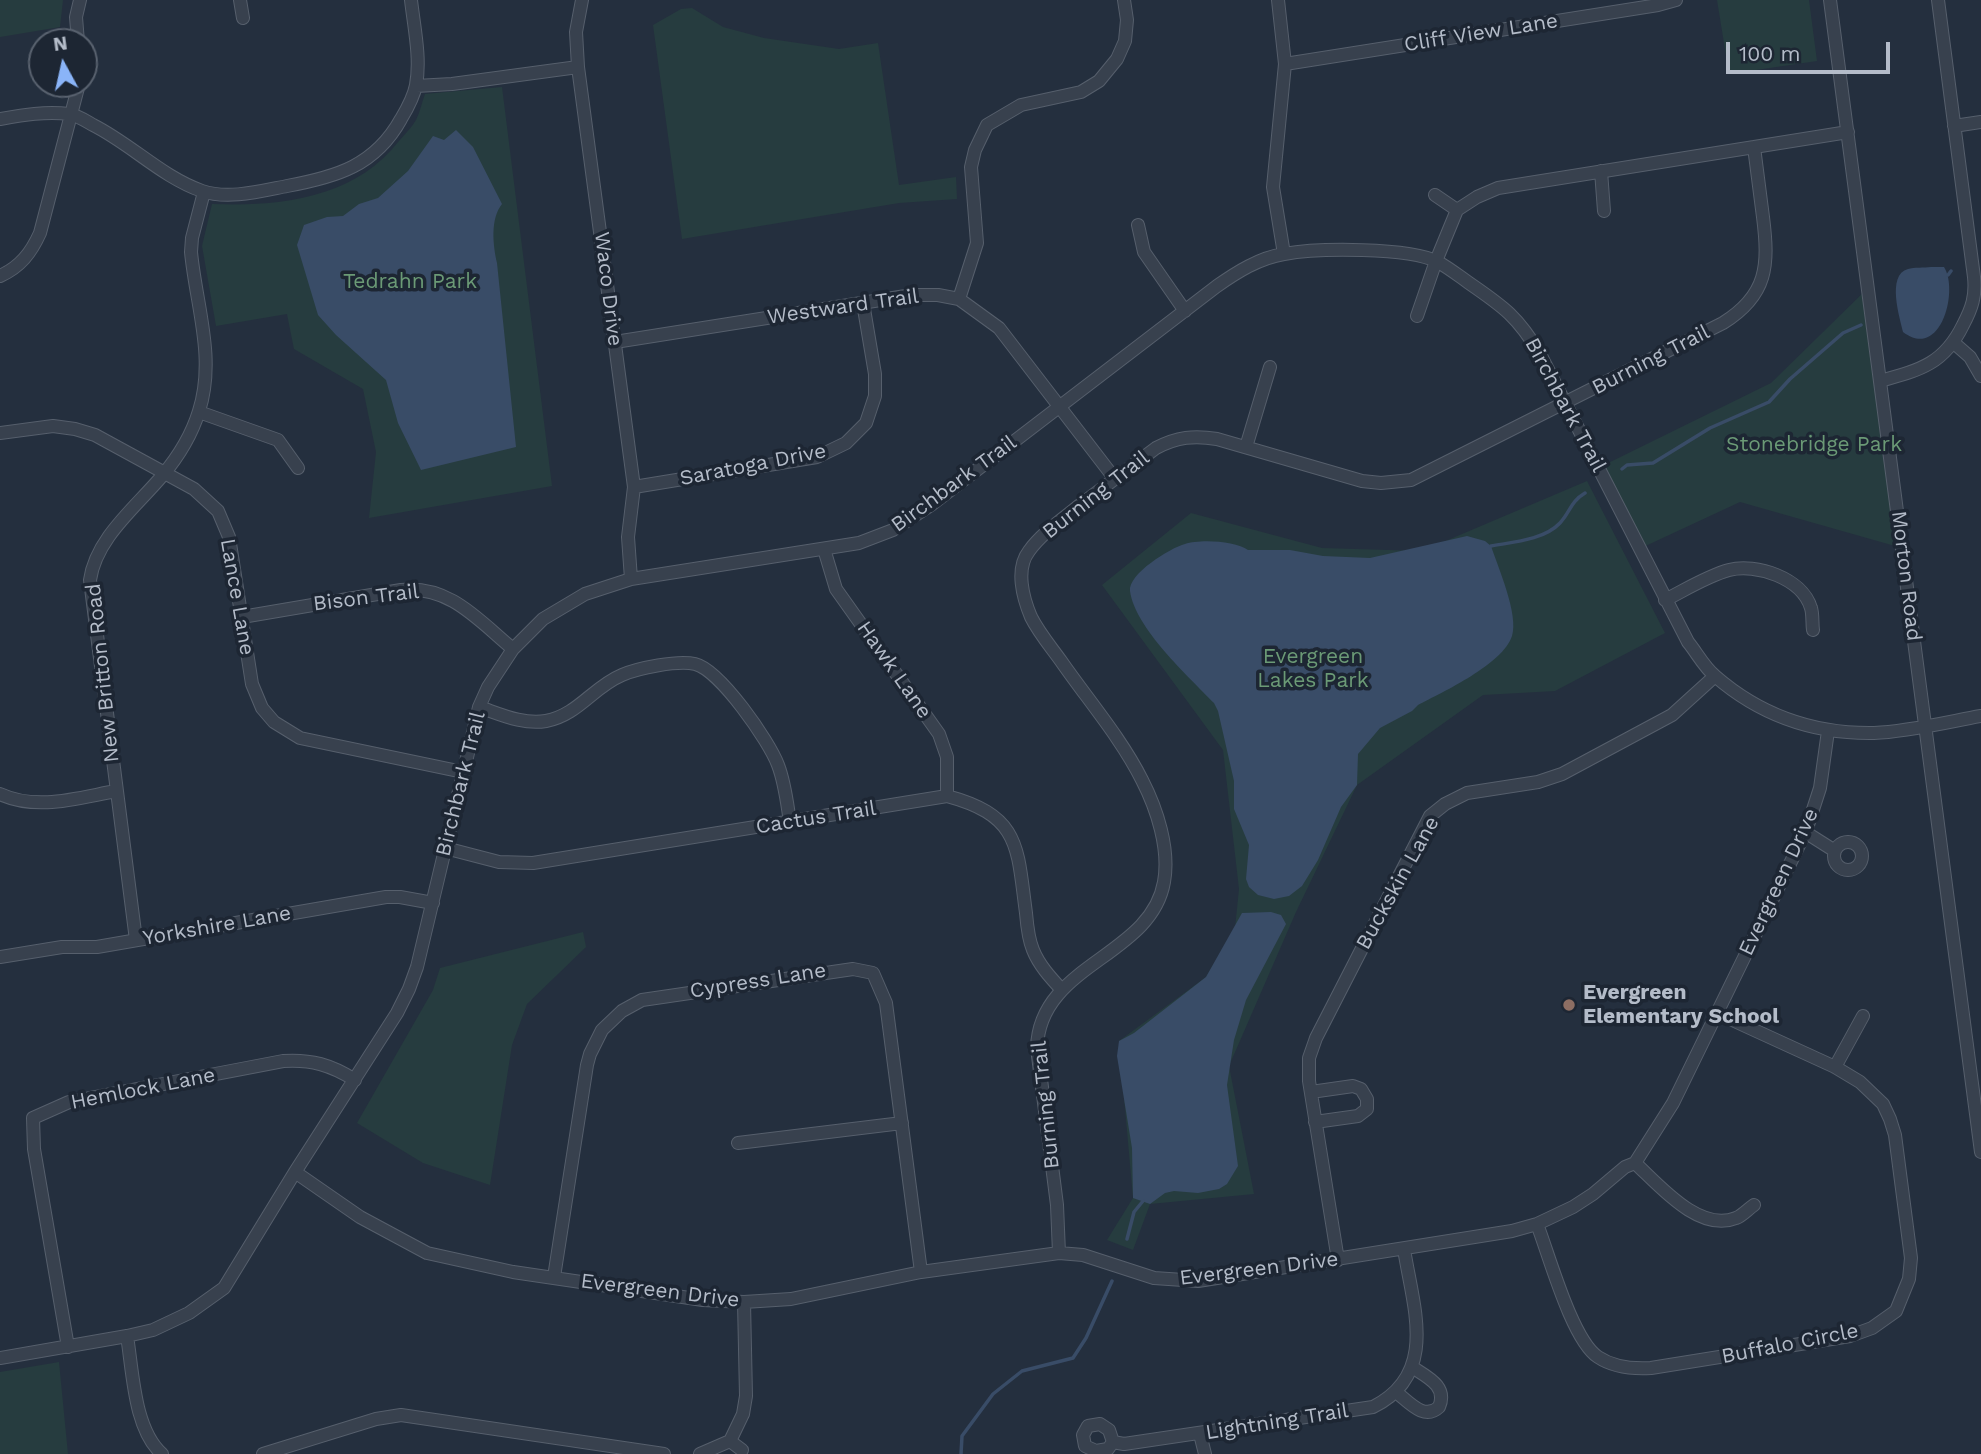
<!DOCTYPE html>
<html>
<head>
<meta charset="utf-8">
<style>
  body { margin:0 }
  #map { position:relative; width:1981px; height:1454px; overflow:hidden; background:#242f3e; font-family:"Work Sans",sans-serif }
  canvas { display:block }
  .north { position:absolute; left:28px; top:28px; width:70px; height:70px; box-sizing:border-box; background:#1d2633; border:2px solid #59626f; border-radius:50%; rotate:352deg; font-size:19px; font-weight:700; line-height:28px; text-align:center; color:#b4bcc9 }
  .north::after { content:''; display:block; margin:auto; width:24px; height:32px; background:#8ab4f8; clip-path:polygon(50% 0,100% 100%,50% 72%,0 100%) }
  .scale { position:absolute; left:1726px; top:42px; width:164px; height:32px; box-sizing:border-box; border:4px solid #b4bcc9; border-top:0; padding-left:9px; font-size:21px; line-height:24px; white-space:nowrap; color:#b4bcc9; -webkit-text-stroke:5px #1d2633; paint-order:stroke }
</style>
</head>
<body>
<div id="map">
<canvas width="1981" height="1454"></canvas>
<div class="north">N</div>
<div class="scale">100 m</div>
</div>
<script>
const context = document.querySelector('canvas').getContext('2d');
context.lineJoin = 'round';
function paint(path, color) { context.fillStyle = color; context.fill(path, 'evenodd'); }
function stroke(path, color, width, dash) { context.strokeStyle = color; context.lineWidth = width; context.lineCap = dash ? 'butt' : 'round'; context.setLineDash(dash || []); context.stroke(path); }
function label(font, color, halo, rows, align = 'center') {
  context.font = font + ' "Work Sans",sans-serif'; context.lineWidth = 7; context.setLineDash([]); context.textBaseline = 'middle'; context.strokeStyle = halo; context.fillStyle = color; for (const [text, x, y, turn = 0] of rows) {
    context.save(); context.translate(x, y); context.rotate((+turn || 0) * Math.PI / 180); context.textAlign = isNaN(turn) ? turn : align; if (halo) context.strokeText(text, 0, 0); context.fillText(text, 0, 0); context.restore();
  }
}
paint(new Path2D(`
  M0,0H63L60,27L0,37Z
  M1717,0H1809L1817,61L1729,74Z
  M692,8L723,27L764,38L839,49L878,43L899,185L956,177L957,199L899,203L682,239L653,25L681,9Z
  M502,87L552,486L369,518L376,452L363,389L294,349L287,314L216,326L202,246L212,204C280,207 355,198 399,141C405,134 412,127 416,120C420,112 422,102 425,94Z
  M1868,288L1902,548L1740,502L1639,549L1598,468L1771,383Z
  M1587,481L1665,633L1555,691L1483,695L1357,785L1296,912L1229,1066L1254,1194L1150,1204L1133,1250L1107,1240L1133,1198L1119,1041L1206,977L1235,928L1239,889L1223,750L1102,585L1191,513L1322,548L1422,551Z
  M583,932L586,947L527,1004L512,1045L490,1185L423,1163L357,1123L433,990L440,968Z
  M59,1362L68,1454H0V1372Z`), '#263c3f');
paint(new Path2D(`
  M456,130L473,147L502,204C490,219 493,245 497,263L516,447L421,470L398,423L386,380L336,335L318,315L297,245L304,225L327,217L343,216L359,204L378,198L408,171L433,136L444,140Z
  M1931,267H1944C1959,290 1941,361 1903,332C1900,318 1886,275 1908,269C1914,267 1924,268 1931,267Z
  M1467,536L1485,541L1491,546C1498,567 1519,615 1512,636C1503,664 1443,692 1418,705L1412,711L1380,728L1358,754L1357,785L1341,807L1318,860L1302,886L1289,896L1274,899L1258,895L1249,887L1246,879L1249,845L1234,809V781L1218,711L1214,703C1188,676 1135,628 1130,591C1128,574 1170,548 1185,544C1200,539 1236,541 1248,550H1290L1323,556L1370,558Z
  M1271,912L1281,915L1286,924L1246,1000L1234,1040L1227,1085L1238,1166L1227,1184L1219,1189L1198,1193L1174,1191L1165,1193L1150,1204L1133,1198L1132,1148L1117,1056L1119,1041L1134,1033L1206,977L1242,913Z`), '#394c67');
stroke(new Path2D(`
  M1948,275L1951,271
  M1622,469L1627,465L1653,463L1710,428L1769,402L1790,379L1843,333L1861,325
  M1491,546C1513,542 1544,540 1560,523C1571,511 1570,502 1585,493
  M1127,1239L1134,1212L1143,1201
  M961,1454L962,1436L993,1394L1022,1371L1073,1358L1086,1338L1112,1281`), '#394c67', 3.5);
const minor = new Path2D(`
  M240,0L243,18
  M582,0L576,32L578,67L634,487L628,537L631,579
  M1278,0L1285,64L1273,187L1284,254
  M1830,0L1981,1152
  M78,42L76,17L80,0
  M1285,64L1658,5L1676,0
  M416,86L452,84L578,67
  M0,119C23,115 46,111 69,114C77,115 86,121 93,125C131,144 162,177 202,191C228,200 261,191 287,186C336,177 375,166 401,119C407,109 414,96 416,85C421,58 414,27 411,0
  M1954,126L1981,122
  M1601,171L1604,211
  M1435,195L1457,210L1477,197L1498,188L1848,132
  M1138,225L1144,252L1185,311
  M0,276C20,267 31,253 40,233L79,84
  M959,299L977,243L971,167L975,150L987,125L1021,105L1081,92L1099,81L1117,59L1125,41L1127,20L1124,0
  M1417,316L1436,261L1457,210
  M615,342L912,295H938L959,299L999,328L1115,479
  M1954,343L1970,357L1981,376
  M1880,381C1920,370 1944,364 1963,325C1972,308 1976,296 1974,277L1938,0
  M199,412L278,440L298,468
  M0,433L53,426L75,429L95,435L194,489L218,511L229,537L252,684L262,708L274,722L300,738L463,772
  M1246,447L1270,367
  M634,487L817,457L846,443L866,423L875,396V374L863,303
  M824,549L836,589L939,734L947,757V796
  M1665,600C1685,590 1707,576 1729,570C1756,563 1802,578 1811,608C1813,614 1812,623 1813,630
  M242,617L401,590C450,585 478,620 513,649
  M479,707C500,714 523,725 546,721C578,715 593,687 622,675C638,668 678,660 695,664C720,670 769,741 778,765C785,783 787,803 790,822
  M0,794C37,811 77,798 116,791
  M1805,832L1835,851
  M1834 856a14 14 0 1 1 28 0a14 14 0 1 1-28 0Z
  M445,848L499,862L533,863L947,796C1021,816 1017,847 1026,913C1027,925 1028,938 1033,950C1039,965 1050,977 1061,989
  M136,940L90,580C96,538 136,507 162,476C178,457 192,434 199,411C216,358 196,305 191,252L192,238L204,192
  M0,957L62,947H97L386,897H400L433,903
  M1835,1067L1863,1016
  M1311,1092L1353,1086L1361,1089L1367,1099V1109L1358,1116L1315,1122
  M738,1143L902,1123
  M1635,1163C1659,1185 1699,1233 1736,1218C1742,1216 1748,1209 1754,1205
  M295,1172L360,1217L427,1253L513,1272L703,1300L744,1302L791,1299L921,1272L1059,1253L1083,1255L1154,1278L1198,1281L1512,1231L1537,1224L1573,1207L1593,1194L1625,1167L1635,1163L1673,1103L1806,831L1820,788L1828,731
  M1537,1224C1549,1255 1572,1340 1598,1357C1613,1367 1634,1369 1651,1368L1850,1336L1872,1328L1896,1311L1909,1279L1911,1258L1895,1135L1890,1119L1883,1104L1860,1082L1835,1067L1717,1013
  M1059,1253L1057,1205L1037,1048C1039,964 1151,957 1164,882C1170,849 1157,809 1142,780C1121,738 1088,700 1061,661C1051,647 1039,633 1031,617C1023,598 1015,569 1029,551C1042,533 1063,519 1080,505C1105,486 1131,467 1156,448C1177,437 1194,435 1217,439L1362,481L1381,483L1411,480L1723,323C1768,295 1769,265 1763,217C1760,193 1757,170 1754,147
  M1338,1260L1309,1081V1058L1316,1038L1430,816L1445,804L1467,793L1538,782L1562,774L1672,715L1715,676
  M554,1277L587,1065L590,1054L602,1030L622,1011L642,1000L853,969L873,973L886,1003L921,1272
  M127,1336C133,1373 134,1429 162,1454
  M68,1347L34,1149L33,1118L69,1102L283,1061C311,1059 331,1065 355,1080
  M0,1358L127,1336L153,1330L189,1313L224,1288L295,1172L397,1013L409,989L417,967L479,707L488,687L513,649L543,619L585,594L631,579L859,543L893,530L931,505L1217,286C1237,272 1259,258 1284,254C1317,248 1409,247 1438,262C1449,268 1459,276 1469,283C1504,307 1518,317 1540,354L1688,642C1697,653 1704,667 1715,676C1761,716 1814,734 1874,733C1907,732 1948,722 1981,716
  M1396,1392C1409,1402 1424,1421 1439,1407C1448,1386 1427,1377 1412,1367
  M1200,1434L1205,1454
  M730,1441L742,1450
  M1113,1442L1108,1449L1096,1451L1085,1446L1083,1435L1088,1426L1100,1424L1109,1430L1113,1442L1124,1444L1373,1407C1439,1374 1413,1307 1404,1249
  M263,1454L376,1419L401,1415L664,1454
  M700,1454L730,1441L743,1414L746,1396L744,1302`);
stroke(minor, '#565f6c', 14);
stroke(minor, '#38414e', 12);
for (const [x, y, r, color] of [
  [1569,1005,7,"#8d6e63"]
]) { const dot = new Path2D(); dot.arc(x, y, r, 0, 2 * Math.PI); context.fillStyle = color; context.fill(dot); stroke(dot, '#1d2633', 2.5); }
label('21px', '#b4bcc9', '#1d2633', [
  ["Cliff View Lane",1481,33,-9],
  ["Waco Drive",608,289,83],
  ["Westward Trail",843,307,-8],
  ["Burning Trail",1651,360,-27],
  ["Birchbark Trail",1565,405,62],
  ["Saratoga Drive",753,465,-11],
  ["Birchbark Trail",954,484,-36],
  ["Burning Trail",1096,495,-38],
  ["Morton Road",1906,576,83],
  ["Lance Lane",237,597,80],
  ["Bison Trail",366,598,-7],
  ["Hawk Lane",894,670,55],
  ["New Britton Road",103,673,-96],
  ["Birchbark Trail",461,784,-76],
  ["Cactus Trail",816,818,-9],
  ["Evergreen Drive",1779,882,-65],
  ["Buckskin Lane",1398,883,-61],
  ["Yorkshire Lane",217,926,-10],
  ["Cypress Lane",758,981,-9],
  ["Hemlock Lane",143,1089,-11],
  ["Burning Trail",1046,1105,-96],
  ["Evergreen Drive",1259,1269,-7],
  ["Evergreen Drive",660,1291,7],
  ["Buffalo Circle",1790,1344,-11],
  ["Lightning Trail",1277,1422,-9]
]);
label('21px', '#6b9a76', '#1d2633', [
  ["Tedrahn Park",410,282],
  ["Stonebridge Park",1814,445],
  ["Evergreen",1313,657],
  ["Lakes Park",1313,681]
]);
label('bold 21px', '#b4bcc9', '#1d2633', [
  ["Evergreen",1583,993],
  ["Elementary School",1583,1017]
], 'left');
</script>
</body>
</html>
